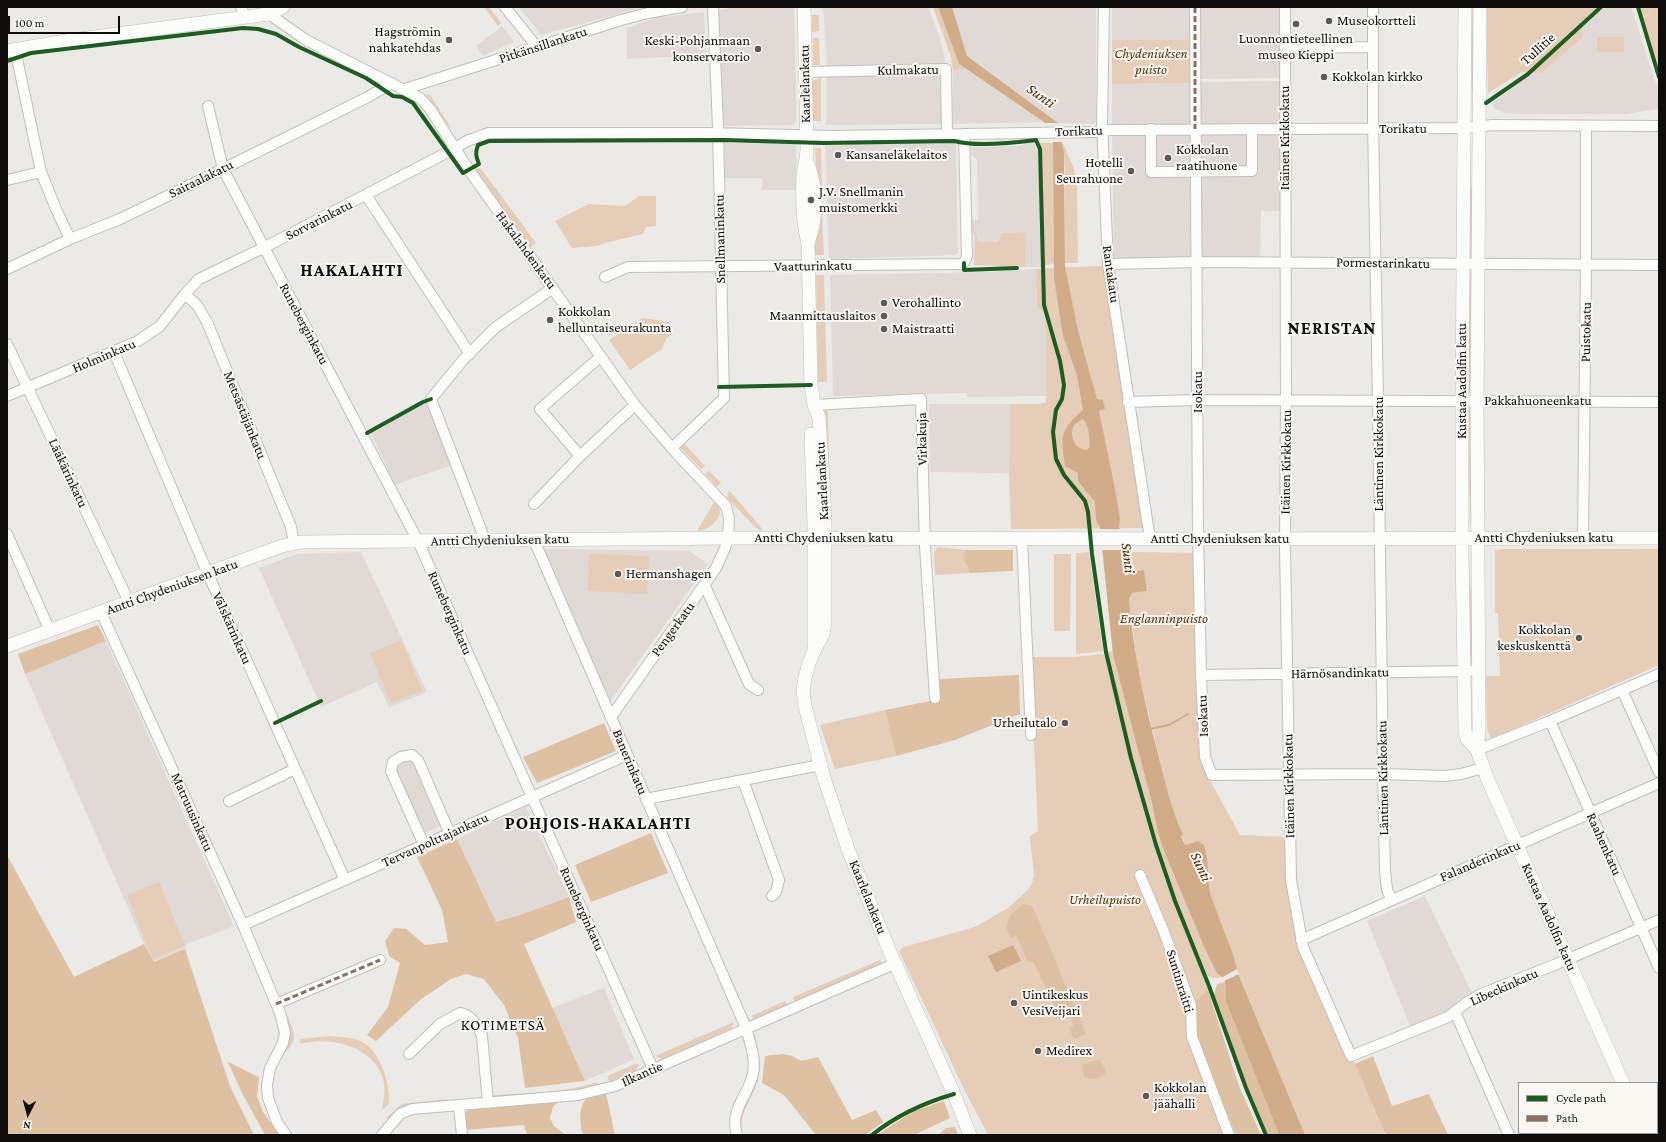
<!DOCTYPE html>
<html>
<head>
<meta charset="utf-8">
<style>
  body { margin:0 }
  #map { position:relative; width:1666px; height:1142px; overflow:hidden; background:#eceae7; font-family:"Crimson Pro",serif }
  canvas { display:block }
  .frame { position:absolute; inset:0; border:8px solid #0e0d0c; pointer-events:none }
  .legend { position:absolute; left:1518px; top:1082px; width:140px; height:52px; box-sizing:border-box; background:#fbf7f3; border:1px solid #9c9997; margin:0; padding:5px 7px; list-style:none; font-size:12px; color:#0e0d0c }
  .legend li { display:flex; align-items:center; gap:8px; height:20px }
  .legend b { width:20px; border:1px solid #9c9997 }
  .north { position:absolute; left:8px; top:1094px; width:40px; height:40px; -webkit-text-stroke:3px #fbf7f3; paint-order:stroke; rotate:186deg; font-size:11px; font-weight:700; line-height:16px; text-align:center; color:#0e0d0c }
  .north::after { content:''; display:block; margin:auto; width:14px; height:18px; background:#0e0d0c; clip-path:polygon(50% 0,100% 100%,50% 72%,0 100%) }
  .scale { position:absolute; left:8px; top:16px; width:112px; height:18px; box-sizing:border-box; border:2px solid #0e0d0c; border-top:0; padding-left:5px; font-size:12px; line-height:14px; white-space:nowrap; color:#0e0d0c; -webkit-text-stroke:3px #fbf7f3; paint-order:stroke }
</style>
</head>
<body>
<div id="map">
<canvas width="1666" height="1142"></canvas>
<div class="frame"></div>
<ul class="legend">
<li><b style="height:5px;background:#1b5e20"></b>Cycle path</li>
<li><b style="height:5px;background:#8d6e63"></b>Path</li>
</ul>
<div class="north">N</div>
<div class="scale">100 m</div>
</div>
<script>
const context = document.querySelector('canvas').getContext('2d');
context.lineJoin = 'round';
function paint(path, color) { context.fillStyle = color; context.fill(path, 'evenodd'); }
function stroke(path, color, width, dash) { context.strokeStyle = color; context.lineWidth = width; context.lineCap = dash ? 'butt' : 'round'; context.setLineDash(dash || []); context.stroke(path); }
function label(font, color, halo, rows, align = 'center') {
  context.font = font + ' "Crimson Pro",serif'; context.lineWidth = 4; context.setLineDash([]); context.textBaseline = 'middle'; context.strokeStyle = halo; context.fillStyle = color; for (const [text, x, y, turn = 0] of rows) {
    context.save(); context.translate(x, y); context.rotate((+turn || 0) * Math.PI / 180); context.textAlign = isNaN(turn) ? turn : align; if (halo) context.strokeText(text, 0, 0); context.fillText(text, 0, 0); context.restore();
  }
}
paint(new Path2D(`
  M519,7H644L541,35Z
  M740,7H794L796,88V122L793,125L724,126L718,10Z
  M823,7H928L940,38L946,64L827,67Z
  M952,7H1096V121L1094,124L1058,123L967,56Z
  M1112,7H1190L1191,40H1112Z
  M1198,7H1280V78L1198,79Z
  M1604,7H1631L1659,93V109L1626,114H1517L1504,113L1494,108L1492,104L1531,73Z
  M704,12L706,55L627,59V28L656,18Z
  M502,26L514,42L483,56L476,46Z
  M966,69L1044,122L953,124V70Z
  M942,73L943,124L826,125V75Z
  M1280,81V125H1199L1198,82Z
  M1191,83V124H1112V84Z
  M1192,133L1193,260L1114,261L1112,134Z
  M1278,133L1282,134L1283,211H1261L1260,260H1201L1199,134Z
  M949,142L956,144L958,253L955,255L829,259L825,145Z
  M1030,142H1036L1040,149L1041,267H1025L1026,232L1002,233L999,242L977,241V235H970L971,220H978L977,159L971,155V147L1020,146Z
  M725,143L796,144L797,190H762V178H725Z
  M1036,269L1037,306L1044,313L1046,336V396L967,397V393L833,396L830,275L991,272Z
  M424,404L428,406L452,465L395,485L371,433Z
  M929,404H1010L1009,473L930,472Z
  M540,549L689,551L708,564L607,706Z
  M361,552L427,692L389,707L377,682L321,707L259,568L297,554Z
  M106,641L234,926L187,944L185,949L154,962L144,944L25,674Z
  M410,760H413L443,825L422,834L396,772L397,767L400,764Z
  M526,807L569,897L523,914L496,922L457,839Z
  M1425,896L1472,993L1458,1000L1451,1009L1442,1016L1411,1028L1367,921Z
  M604,988L634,1059L585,1081L552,1008Z`), '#e0d9d5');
paint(new Path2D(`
  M484,7H489L501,23L498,26Z
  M933,7H938L959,64L966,69L953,70L951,57Z
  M1471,7H1475L1474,92H1472Z
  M1486,7H1599L1582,24L1583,37L1541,73L1522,72L1488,93Z
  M1638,7H1659V72L1642,18L1653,12L1642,17Z
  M812,15H819V31L812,32Z
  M1597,37H1624V52H1597Z
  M813,38H819L820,65H813Z
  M1112,40H1191V83L1112,84Z
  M821,78V121H813L812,83L814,80Z
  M429,94L451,127L448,125L427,95Z
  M1039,143H1053L1054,263L1044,266L1041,149Z
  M1063,143L1074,169L1077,188L1078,263H1065V169Z
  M815,148H821L822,189L820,188L817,179Z
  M1469,151H1471L1470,182L1474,202V257H1467Z
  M479,168L482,170L536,243L530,247L474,170Z
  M639,196H656V226L646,227L643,234L609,242L597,246L572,248L555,221L589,204L625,206Z
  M819,211L822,212L824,255H814Z
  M1026,232L1025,267L974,265L975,235H977V241L998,242L1002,233Z
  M1097,266H1106L1145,528L1011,529L1009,473L1010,404H1040L1046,402V336L1044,313L1037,306L1036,269Z
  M1467,272H1474V392H1466Z
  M816,275H824L827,382H818Z
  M642,318L669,322L673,333L666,339L662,349L630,370L609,340Z
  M828,408L829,475L826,476L823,411Z
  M1467,408H1473V522H1470V500L1467,477Z
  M682,441L705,466L701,469L678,445Z
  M709,471L721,483L717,487L705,474Z
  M729,490L763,530L759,531L727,498Z
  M715,501C728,514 712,529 698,531V529Z
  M937,547L966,550L963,553L964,560L970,573L935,575L934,554Z
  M1500,549H1659V665L1491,739L1487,730L1486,676H1500L1498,613H1495V550H1500Z
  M1089,552L1103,651L1076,654V553Z
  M1135,552L1195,553L1207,775L1240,835L1285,837L1286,881L1298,945L1351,1054L1385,1135H1305L1236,967L1234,957L1211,896L1208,887L1206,851L1198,841L1185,845L1167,789L1138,670L1129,599L1132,593L1147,591L1144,570L1128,572L1125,554Z
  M589,554L649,556L647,594L588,591Z
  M1054,554H1071L1070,631H1054Z
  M1467,555L1469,556L1470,587L1473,601L1474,664H1468Z
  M401,640L422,691L391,703L370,653Z
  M1112,651L1152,803L1158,833L1166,856L1205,949L1222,976C1216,979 1212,979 1207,975C1189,932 1172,889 1158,845C1137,782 1123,716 1108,652Z
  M1105,654C1119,718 1135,782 1154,845C1169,895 1191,942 1208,990L1193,1002L1222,1100L1237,1135H988L964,1089L899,951L904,947L975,927L1008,908L1028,890L1032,883L1034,876L1030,836L1038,831L1030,657H1073Z
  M885,710L896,756L835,769L820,725Z
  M159,882L185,946L153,959L127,895Z
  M880,960L882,964L795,1002L793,997Z
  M785,1001L787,1005L754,1019L751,1016Z
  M287,1015C294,1031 299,1038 286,1052L283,1051L285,1016Z
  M734,1022L732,1028L663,1059L655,1056Z
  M754,1034L755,1035C758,1049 762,1064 758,1079C754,1097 740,1110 742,1129L739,1130L740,1111L752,1086Z
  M330,1036C339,1037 349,1037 358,1040C380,1048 390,1082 389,1104L382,1110C384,1099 386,1089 383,1079C373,1045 329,1036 300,1044V1039Z
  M635,1064H639L635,1072L610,1082L607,1076Z
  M597,1082L598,1086L587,1090L493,1099L492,1095C527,1093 563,1093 597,1082Z
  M447,1099L448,1102L390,1120L386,1118L402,1104Z`), '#e5cdb7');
paint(new Path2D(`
  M966,550H1013V571L970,573L964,560L963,553Z
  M98,625L106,641L25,674L18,654Z
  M1019,675L1020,714L955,740L896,756L885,710L940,699V679Z
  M604,723L616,751L537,783L523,757Z
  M651,833L668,873L591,902L575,865Z
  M457,839L496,922L523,914L569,897L576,922L524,944L585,1081L525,1088L518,1038L504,1005L484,979L466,974L451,979L420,1000L376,1041L367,1035L388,1007L400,963L389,956L385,941L394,928L406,929L425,945L448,942L442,910L417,857Z
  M7,855L74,977L144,944L154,962L185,949L230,1086L254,1135H7Z
  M1024,904L1032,906L1034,910L1086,1034L1074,1039L1069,1028L1074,1025L1066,1006L1056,1010L1033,961L1028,962L1016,935L1011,938L1006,928L1011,914Z
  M1225,982L1226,986V1002L1279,1135H1268L1247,1087L1214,994L1217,984Z
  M1208,990L1239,1086L1261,1135H1237C1220,1096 1195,1044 1193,1002Z
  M783,1054L792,1056L801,1061L818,1057L852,1120L876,1110L883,1122L865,1135H816L784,1095L762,1083L765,1056Z
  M1373,1056L1392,1106L1429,1094L1448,1135H1388L1384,1132L1355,1064Z
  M1099,1059L1105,1069V1074C1099,1080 1092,1080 1084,1077L1082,1065Z
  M228,1062L259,1077L257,1096L263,1112L279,1135H265L242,1093Z
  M606,1093L615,1135H583C580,1124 577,1102 590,1097C595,1095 601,1094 606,1093Z
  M559,1101L553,1107L550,1118L554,1126L566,1135H527L524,1125L465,1130V1113L471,1108Z
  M944,1101L950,1118L914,1135H877L914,1111Z
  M955,1127L958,1135H938L946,1128Z`), '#dec0a3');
paint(new Path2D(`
  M938,7H952L967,56L1058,123L1064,152L1065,267L1078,331L1097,399L1103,400L1105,409L1099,411L1116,494L1120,519L1119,526L1128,572L1144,570L1147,591L1132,593L1129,599C1133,651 1144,700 1157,750C1164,778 1171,808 1183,835L1181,836L1185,845L1198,841L1204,845C1210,862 1206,879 1211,896L1234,957L1238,973L1305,1135H1279L1226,1002V986L1224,979L1217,973L1205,949L1166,856L1158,833L1152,803L1113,655L1100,527L1096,520L1095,502L1078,481V473L1065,466C1061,436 1059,431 1083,410L1077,375L1063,336L1054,278L1053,143L1049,129L1044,122L959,64ZM1082,419C1090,423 1089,439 1090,447L1087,450C1074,450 1069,435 1074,425Z
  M1013,945L1021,961L996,972L988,956Z`), '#d1ac88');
paint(new Path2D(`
  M1042,123H1060L1065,142H1051L1047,130Z
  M1098,529H1122L1126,550H1099Z
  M1237,969L1239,974L1222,982L1221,978Z`), '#eceae7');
stroke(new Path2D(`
  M1149,729L1169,725L1188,714`), '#d1ac88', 2);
const minor = new Path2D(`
  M241,7L246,18
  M505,7L537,47
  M1104,7L1102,122L1108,264L1150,539
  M1195,7L1198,533L1201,675L1205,757L1212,775L1383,774L1445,776L1461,774L1483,768
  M1285,7L1286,402L1285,548L1291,880L1303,947L1351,1056L1448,1017L1466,1003L1479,995L1559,963L1659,920
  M1373,7V121L1378,401L1383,774L1385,872L1387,889L1391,900
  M269,14L306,40L420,98L430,109L469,170L635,405L677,454L726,506L729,518L728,538L725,548L716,568L611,717
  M1285,48L1373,47
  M15,49L41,172L56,209L70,239
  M805,72L946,69L947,134
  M405,89L621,20L648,13L682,7
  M208,106L223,169L418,541L653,1069
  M1151,129V172L1252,171V129
  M7,180L41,172
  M366,195L470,354
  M1108,264L1196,262L1659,265
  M7,269L70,239L120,219L223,169L368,97L392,83
  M605,277L628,267L962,264L965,261L967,256L964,134
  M185,294L197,305L207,322L291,527L294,543
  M7,344L129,602
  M114,352L208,574L345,880
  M7,396L138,341L160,326L185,294L199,279L267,246L448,152L467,141L489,133H711L834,136L1094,132L1111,130L1464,128L1492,125L1659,126
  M1128,402L1198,400L1659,402
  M814,405L921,399L925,547L935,698
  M672,448L724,398L718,127L713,7
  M580,456L540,409L600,357
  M534,504L580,456L635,405
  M7,534L50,631
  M1583,538L1586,265V126
  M1022,539L1031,735
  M485,540L431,399L463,360L496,327L553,288
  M534,540L746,1028C750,1043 756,1058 753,1074C748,1096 729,1110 737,1135
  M705,586L749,684L758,690
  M101,612L243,925L280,1013L285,1033L283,1043L270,1068L267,1085L268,1098L277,1122L286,1135
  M1201,675L1470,671
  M1622,690L1659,772
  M1550,721L1659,968
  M1477,750L1550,721L1659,674
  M743,780L779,880L776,892L772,896
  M646,799L820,765
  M229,801L295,769
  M424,845L391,771L393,762L401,757L412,755L418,760L450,834
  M1140,875L1164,932L1191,1006L1192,1037L1229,1135
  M243,925L627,755
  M1301,940L1659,783
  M276,1004L380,960
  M1455,1012L1509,1135
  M409,1054L440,1024L460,1013C471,1015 478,1026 482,1036L488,1103
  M459,1106L462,1135
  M382,1135L400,1114L412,1109L578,1095L615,1086L894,964`);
const major = new Path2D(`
  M804,7L807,148C807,158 804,166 803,176C802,198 802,221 808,243L811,385L814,405L819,417L823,479L825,523V620L823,634L814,651L809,663L805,678L803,691L805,706L823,775L848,849L890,952L954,1094L970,1135
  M1465,7L1462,401V552L1465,730L1467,739L1477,750L1488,780L1623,1083
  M7,51L72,40L269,14L283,7
  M807,162C818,189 818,215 808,243
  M811,434L814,523V645
  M7,646L282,546L302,542L728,538L1198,539L1659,538
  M1477,750L1479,730L1477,401L1480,7
  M1645,1133L1646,1135`);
stroke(minor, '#c0bfbc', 12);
stroke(major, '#c0bfbc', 14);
stroke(minor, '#fcfcfb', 10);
stroke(major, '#fcfcfb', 13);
stroke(new Path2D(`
  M1195,7V129
  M276,1004L380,960`), '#8d6e63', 3, [6, 3]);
stroke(new Path2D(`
  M1638,7L1659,77
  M7,61L31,53L243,28L258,29L276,34L299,47L366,78L393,96L402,97L413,103L463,173L479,164C476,157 475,153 478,145L489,141L723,140L823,143L954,141C976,147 1013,143 1036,140L1040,149L1044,305L1060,361L1064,385L1062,399L1056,410L1053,432L1056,459L1064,475L1085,501L1088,512L1092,554L1106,652L1131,758L1156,845L1175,901L1209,986L1246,1088L1266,1135
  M1486,103L1528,74L1601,7
  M964,263V270L1017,268
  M719,387L811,385
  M367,433L423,402L431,399
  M275,723L321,701
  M872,1135C897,1115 923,1103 954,1094`), '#1b5e20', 4);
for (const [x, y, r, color] of [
  [1329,21,4,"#5c5a59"],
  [1296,24,4,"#5c5a59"],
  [449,40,4,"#5c5a59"],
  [758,49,4,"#5c5a59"],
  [1324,77,4,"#5c5a59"],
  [838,155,4,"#5c5a59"],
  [1168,158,4,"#5c5a59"],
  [1131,171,4,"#5c5a59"],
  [811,200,4,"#5c5a59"],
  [884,303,4,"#5c5a59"],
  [884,316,4,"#5c5a59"],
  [550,320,4,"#5c5a59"],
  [884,329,4,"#5c5a59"],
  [618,574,4,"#5c5a59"],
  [1579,638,4,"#5c5a59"],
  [1065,723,4,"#5c5a59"],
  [1014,1003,4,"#5c5a59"],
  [1038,1051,4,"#5c5a59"],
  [1146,1096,4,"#5c5a59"]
]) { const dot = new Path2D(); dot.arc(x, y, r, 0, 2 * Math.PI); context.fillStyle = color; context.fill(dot); stroke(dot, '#fbf7f3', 1.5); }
label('14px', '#0e0d0c', '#fbf7f3', [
  ["Museokortteli",1337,21],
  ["Hagströmin",441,32,"right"],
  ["nahkatehdas",441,48,"right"],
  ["Luonnontieteellinen",1296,39,"center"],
  ["museo Kieppi",1296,55,"center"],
  ["Keski-Pohjanmaan",750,41,"right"],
  ["konservatorio",750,57,"right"],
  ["Kokkolan kirkko",1332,77],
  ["Kokkolan",1176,150],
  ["raatihuone",1176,166],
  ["Kansaneläkelaitos",846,155],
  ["Hotelli",1123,163,"right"],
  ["Seurahuone",1123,179,"right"],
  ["J.V. Snellmanin",819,192],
  ["muistomerkki",819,208],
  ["Verohallinto",892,303],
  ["Kokkolan",558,312],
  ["helluntaiseurakunta",558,328],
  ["Maanmittauslaitos",876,316,"right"],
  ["Maistraatti",892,329],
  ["Hermanshagen",626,574],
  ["Kokkolan",1571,630,"right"],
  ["keskuskenttä",1571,646,"right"],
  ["Urheilutalo",1057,723,"right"],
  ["Uintikeskus",1022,995],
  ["VesiVeijari",1022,1011],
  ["Medirex",1046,1051],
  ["Kokkolan",1154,1088],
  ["jäähalli",1154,1104]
], 'left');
label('14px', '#0e0d0c', '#fbf7f3', [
  ["Pitkänsillankatu",543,45,-18],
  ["Tullitie",1538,49,-42],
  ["Kulmakatu",908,70,-1],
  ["Kaarlelankatu",805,84,-91],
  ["Torikatu",1403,129],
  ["Torikatu",1079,131,-2],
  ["Itäinen Kirkkokatu",1285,138,-90],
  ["Sairaalakatu",201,179,-26],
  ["Sorvarinkatu",319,220,-27],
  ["Snellmaninkatu",720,239,-91],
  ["Hakalahdenkatu",526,250,54],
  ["Pormestarinkatu",1383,263,1],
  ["Vaatturinkatu",813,266,-1],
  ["Rantakatu",1111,274,82],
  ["Runeberginkatu",304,324,62],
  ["Puistokatu",1586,332,-89],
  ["Holminkatu",104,356,-23],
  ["Kustaa Aadolfin katu",1462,381,-90],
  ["Isokatu",1198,392,-90],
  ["Pakkahuoneenkatu",1538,401],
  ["Metsästäjänkatu",245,415,68],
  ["Virkakuja",922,439,-91],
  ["Läntinen Kirkkokatu",1379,454,-90],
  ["Itäinen Kirkkokatu",1286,462,-89],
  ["Lääkärinkatu",68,473,65],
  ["Kaarlelankatu",822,481,-93],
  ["Antti Chydeniuksen katu",824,538],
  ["Antti Chydeniuksen katu",1544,538],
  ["Antti Chydeniuksen katu",1220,539],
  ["Antti Chydeniuksen katu",500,540,-1],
  ["Antti Chydeniuksen katu",172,587,-20],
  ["Runeberginkatu",450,613,66],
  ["Välskärinkatu",232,628,66],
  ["Pengerkatu",673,629,-54],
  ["Härnösandinkatu",1340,673,-1],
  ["Isokatu",1203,716,-92],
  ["Banerinkatu",630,762,67],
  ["Läntinen Kirkkokatu",1383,778,-91],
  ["Itäinen Kirkkokatu",1289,786,-91],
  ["Matruusinkatu",192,812,66],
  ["Tervanpolttajankatu",435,840,-24],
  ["Raahenkatu",1604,844,66],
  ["Falanderinkatu",1480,861,-23],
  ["Kaarlelankatu",868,897,68],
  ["Runeberginkatu",582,909,66],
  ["Kustaa Aadolfin katu",1549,917,66],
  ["Suntinraitti",1180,981,73],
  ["Libeckinkatu",1504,987,-24],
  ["Ilkantie",642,1074,-24]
]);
label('italic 14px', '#57330b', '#fbf7f3', [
  ["Chydeniuksen",1151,54],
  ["puisto",1151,70],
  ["Englanninpuisto",1164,619],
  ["Urheilupuisto",1105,900]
]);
label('italic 15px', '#492600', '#fbf7f3', [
  ["Sunti",1041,96,35],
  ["Sunti",1128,558,83],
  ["Sunti",1201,867,65]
]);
context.letterSpacing = '1px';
label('15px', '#0e0d0c', '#fbf7f3', [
  ["KOTIMETSÄ",503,1025]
]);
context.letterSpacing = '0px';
context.letterSpacing = '1px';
label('bold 18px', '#0e0d0c', '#fbf7f3', [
  ["HAKALAHTI",352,270],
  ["NERISTAN",1332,328],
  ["POHJOIS-HAKALAHTI",598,823]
]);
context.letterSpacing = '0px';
</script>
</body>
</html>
